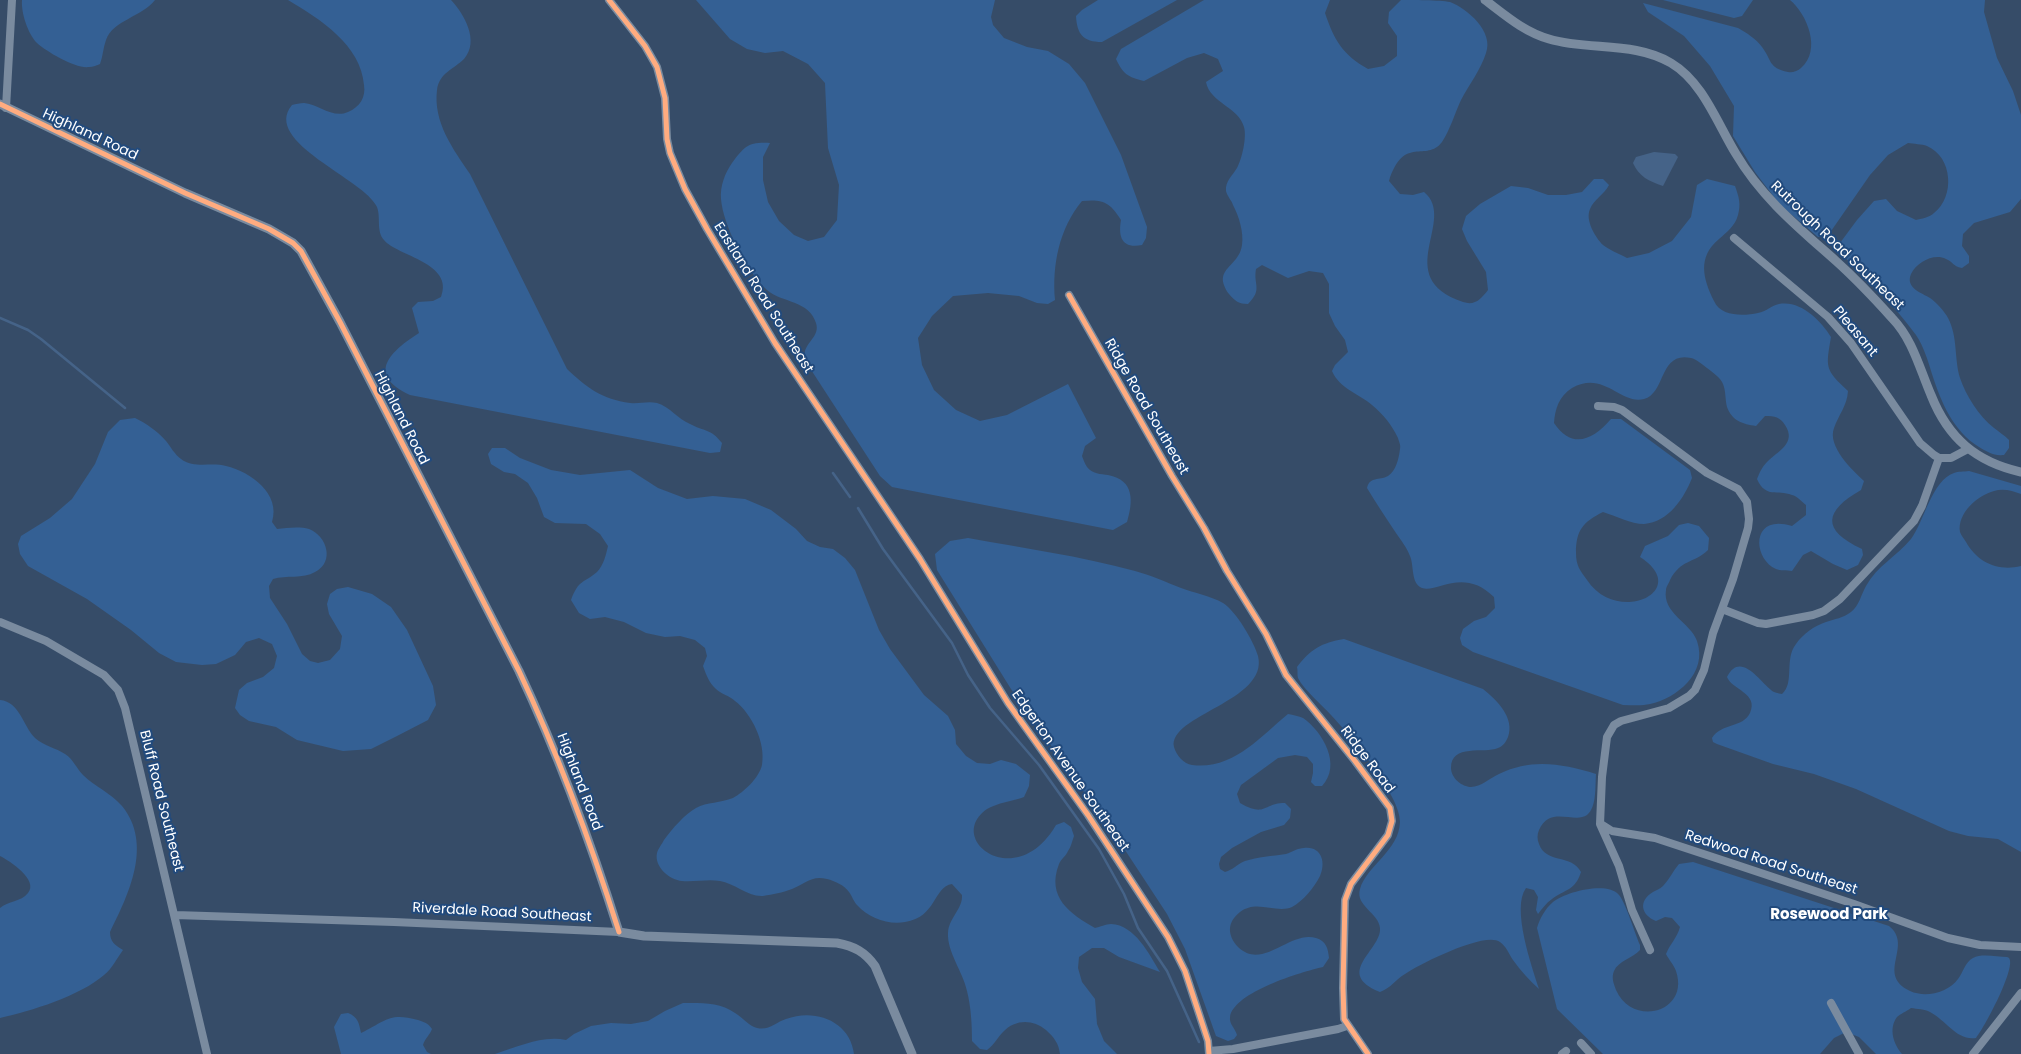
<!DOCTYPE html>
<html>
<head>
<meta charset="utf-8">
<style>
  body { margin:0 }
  canvas { display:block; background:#364c68 }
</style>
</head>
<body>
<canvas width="2021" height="1054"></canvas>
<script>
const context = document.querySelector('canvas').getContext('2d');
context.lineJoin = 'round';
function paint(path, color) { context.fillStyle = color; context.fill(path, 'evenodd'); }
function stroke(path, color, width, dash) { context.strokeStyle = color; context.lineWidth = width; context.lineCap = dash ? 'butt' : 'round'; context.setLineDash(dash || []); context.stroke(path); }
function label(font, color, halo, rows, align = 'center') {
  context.font = font + ' Poppins,sans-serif'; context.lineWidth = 4; context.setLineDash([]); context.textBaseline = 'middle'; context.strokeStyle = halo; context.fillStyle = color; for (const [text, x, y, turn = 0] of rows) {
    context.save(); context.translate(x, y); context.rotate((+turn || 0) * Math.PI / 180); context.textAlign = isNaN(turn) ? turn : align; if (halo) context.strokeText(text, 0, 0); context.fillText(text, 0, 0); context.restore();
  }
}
paint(new Path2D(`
  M22,0H155C142,17 113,20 106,40C103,48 103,56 100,64C97,65 93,67 89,67C76,69 47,52 37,43C28,34 21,13 22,0Z
  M288,0H451C464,14 480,41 464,59C454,69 439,73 437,90C433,122 453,149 470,174L567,369C587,388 602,399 630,403C640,404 647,401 657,403C670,407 678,419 690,424C705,432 710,428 722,443L720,452L710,453L410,395C365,374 391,351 419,333L412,308L418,302L433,301L441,297C455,263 397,256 384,240C376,231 381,217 377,207C365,179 261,142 292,105C296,104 300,103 304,103C318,104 333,119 348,112C360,107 366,97 364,85C361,45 320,19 288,0Z
  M696,0H995L991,17L993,25L1004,38L1027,47L1048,51L1069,64L1085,83L1121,155L1147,227L1146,238L1142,245C1122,249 1118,237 1121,220C1110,202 1103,199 1082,201C1059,229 1052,265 1055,300L1048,304L1037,303L1019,296L988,293L953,296L932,316L918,338L922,365L934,390L956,410L980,421L1007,415L1068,384L1096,438L1085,446L1082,456C1083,459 1085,464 1087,467C1092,474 1101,474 1108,475C1135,480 1133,502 1127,522L1113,530L892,487L880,476L806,362C806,359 804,353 805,351C808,341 820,335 816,323C809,300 782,303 767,290C747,272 723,225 721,199C720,186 725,173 732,163C745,146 748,142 770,143L763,157V180L768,202L779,221L794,235L808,241L824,237L837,220L839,185L828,148L825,83L808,64L783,51L765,53L747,49L730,39Z
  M1098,0H1177L1102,42C1083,42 1077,34 1076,16L1082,10Z
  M1204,0H1330L1325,13C1334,40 1343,55 1368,69L1384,66L1397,56V36L1388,23L1389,12L1401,0C1413,0 1439,0 1450,2C1468,9 1494,32 1486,53C1481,69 1469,85 1461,100C1455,113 1450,130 1442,142C1426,163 1404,134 1389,181L1400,194L1413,195L1424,192C1458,220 1390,277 1463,302C1475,306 1481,299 1488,290L1486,272L1467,241L1462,229L1466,216L1480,204L1511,186L1528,188L1548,195H1566L1582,192L1594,179H1603L1609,185C1604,195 1594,199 1590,209C1585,220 1595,237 1603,245C1609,250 1620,254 1627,258L1649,253L1672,241L1691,217L1697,185L1707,179L1735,186C1739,197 1741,204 1738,215C1735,226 1727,232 1719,239C1697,257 1703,279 1714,301C1721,317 1744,316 1758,313C1766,312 1772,305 1779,304C1801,300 1821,321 1831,337C1826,367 1824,369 1848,391C1847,406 1839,414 1834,428C1827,446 1852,470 1864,481L1861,490C1824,511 1821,530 1862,549L1863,555L1858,565L1847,570L1833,564L1811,551L1803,555L1792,571C1787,570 1780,571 1776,569C1752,558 1751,513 1792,526L1806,515V505C1802,502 1797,496 1792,495C1777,489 1766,499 1757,479C1760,472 1762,467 1767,462C1778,451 1797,443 1785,425C1780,417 1775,416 1765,416L1756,426C1743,424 1732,421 1727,407C1725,399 1726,391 1723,384C1721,378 1712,372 1707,368C1703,365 1696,359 1691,358C1659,351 1666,393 1644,399C1620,405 1604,370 1572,388C1559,396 1555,409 1554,423C1572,450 1593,440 1611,419H1621L1690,470L1692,478C1684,498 1669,522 1644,524C1631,524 1616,516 1603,512C1583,522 1576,530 1576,553C1576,566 1580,570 1587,580C1617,626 1693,591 1640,557L1645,546L1668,536L1679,525L1688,523L1699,526L1709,538L1708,550C1693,564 1681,559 1670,580C1669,583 1666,587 1666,590C1662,613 1691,623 1697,641C1708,673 1677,698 1650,704C1642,706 1632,705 1623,705L1473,652L1462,645L1460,638L1463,629L1474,621L1486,617L1495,608L1494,597C1462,565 1434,596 1420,587C1411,581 1414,565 1410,556C1407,548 1401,540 1396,533C1386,518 1376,503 1367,488C1370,476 1379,481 1388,476C1396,471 1399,458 1400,449C1401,445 1399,442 1398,438C1392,425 1383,414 1372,405C1358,393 1340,389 1332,371L1335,365L1348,352L1345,340L1335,326L1329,313V284L1323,273L1309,271L1288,278L1262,265L1256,269C1253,285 1263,289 1248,304C1239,304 1235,301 1229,294C1211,268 1239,268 1242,245C1244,233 1239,216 1233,205C1232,201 1227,196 1226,191C1225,181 1233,175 1237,168C1242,159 1247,137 1244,127C1239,107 1210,103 1206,82L1223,71L1218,59L1204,53L1187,58L1144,81C1128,77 1123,74 1116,59L1121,49Z
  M1663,0H1753L1742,16L1734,18Z
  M1790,0H1985L1984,12L1997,58L2013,91L2021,115V199L2010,212L1974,223L1963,234L1962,246L1969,256V263L1962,268C1952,266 1954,262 1946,259C1934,253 1917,262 1911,274C1905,288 1922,293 1930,298C1936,302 1945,312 1948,318C1958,337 1954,358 1960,378C1966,396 1979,416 1994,428C1999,432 2004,435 2009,440V448L2004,455C1993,456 1988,452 1979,447C1953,431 1941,402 1932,374C1928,361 1924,347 1916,335C1894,305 1868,279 1840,253V243L1857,220L1874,201L1886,199L1897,211L1916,220C1921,219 1930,217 1934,213C1955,197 1953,157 1927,146C1922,144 1914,144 1908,143L1888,155L1870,175L1829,234L1818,237L1780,205L1755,172L1733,136L1734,106L1710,66L1684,36L1648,12L1643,3L1738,28C1747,33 1756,39 1762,47C1772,60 1768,68 1788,72C1792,73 1798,71 1801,68C1822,50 1807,14 1790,0Z
  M135,418C147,424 156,430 166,441C170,446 175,455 181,459C194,469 211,462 226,466C251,472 281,494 272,522L277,529C287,528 299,526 309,529C327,536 335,562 315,572C303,579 286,575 273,579L269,586L270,598L287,624L302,654L310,661L318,663L330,660L340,649L342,636L329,614L327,604L330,594L337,589L348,587L372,594L391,607L407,630L433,686L436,705L428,720L397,736L371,749L343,751L297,740L276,727L249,721L240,715L235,708L239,690L247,683L263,677L274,668L277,656L272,644L259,638L246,642L235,655L216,664L202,665L176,662L159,653L131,630L87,599L28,566L20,554L18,544L21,536L50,518L72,499L95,464L108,432L120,420Z
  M492,448H505L520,458L551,470L580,475L630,470L658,488L687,499L713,496L745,499L771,510L796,529L807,541L820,547L833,549L845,558L855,570L879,630L890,649L924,695L948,716L955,730L956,744L966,756L977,763L990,764L1001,760L1016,764L1030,775L1029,786L1024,797C1013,801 997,803 987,809C944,839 1016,894 1056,825L1064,822L1071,827L1074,836C1072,841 1071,847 1068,851C1066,856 1061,859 1059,864C1046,897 1070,914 1095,928C1100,927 1106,924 1111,924C1135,925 1149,954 1160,972L1119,957L1104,948H1092L1079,957L1078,968L1082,982L1095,999L1097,1024L1104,1041L1117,1054H1060C1059,1044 1054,1037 1046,1030C1033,1019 1015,1019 1003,1032C997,1038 995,1044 987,1050L980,1049L972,1041C972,1024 971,1007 967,991C963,972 947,952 948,933C949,917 963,909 962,895L952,884C933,887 937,917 905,922C888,925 869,918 857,905C854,902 852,896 849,892C844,885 835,881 827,879C811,875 805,884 792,889C782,893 773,894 763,896C748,897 734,883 720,881C708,879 695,882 682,881C670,880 654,867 657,853C658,849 662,844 664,840C672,829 685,814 696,808C707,802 721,803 733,798C744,792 759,778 762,765C766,743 752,714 735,701C730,696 721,694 716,689C709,683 706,674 703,666L707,656L705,648L695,640L680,636L665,637L646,633L624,622L605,617L590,619L579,613L571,600C579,579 583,584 597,572C604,565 606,554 608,546L600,534L586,524L555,523L544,517L537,498L528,483L515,474L504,472L491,464L488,454Z
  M1969,471L2021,486V494C2013,491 2003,488 1994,491C1978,495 1957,513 1960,532C1961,535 1964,539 1966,542C1977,562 1998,572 2021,566V852L1998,839L1968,836L1949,831L1856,789L1814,774L1773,764L1717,744L1713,742L1712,738C1721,723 1743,728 1750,713C1759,693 1732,690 1727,677C1740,651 1759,680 1771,690C1774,693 1778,693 1782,694C1795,683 1784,659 1796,644C1803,634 1814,626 1826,622C1835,619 1843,618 1851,612C1859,606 1861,595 1866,586C1877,566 1897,556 1911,539C1924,522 1932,480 1954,473C1958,471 1964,472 1969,471Z
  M968,538C1023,548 1080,556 1135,571C1150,575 1166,582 1181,588C1194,593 1211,596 1223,603C1236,611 1254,642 1258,656C1269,701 1168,715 1174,747C1176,755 1184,764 1192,765C1233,770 1259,738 1288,714C1293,715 1299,716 1303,718C1323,732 1342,765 1322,786H1315L1311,782L1313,773V764L1307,757L1295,755L1278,758L1241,785L1237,794L1240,803C1266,818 1263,803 1285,803L1291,809L1290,818L1284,825L1261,832L1232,848L1221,857L1219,864L1220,869L1225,872C1233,870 1237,864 1245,861C1258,857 1272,856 1286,854C1292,852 1298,848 1304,848C1322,846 1326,863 1320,876C1314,888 1303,901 1292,907C1276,914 1257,899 1240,912C1227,922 1227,935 1238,947C1263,971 1290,930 1316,938C1326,941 1328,948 1329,958L1323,967C1301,972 1234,992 1230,1017C1229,1024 1235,1028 1237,1035L1234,1039L1228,1041L1216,1036L1185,949L1167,914L1125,850L1011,689L937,570L935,554L950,541Z
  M1344,639L1483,689C1497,700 1515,718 1508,737C1506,742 1503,746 1498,748C1484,754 1451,743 1451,768C1451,778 1462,787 1471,787C1481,787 1490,778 1499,774C1533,758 1562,764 1596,774C1595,786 1597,807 1587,815C1574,824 1550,805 1539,830C1537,835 1537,839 1539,844C1546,864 1572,854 1581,872C1575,891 1565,889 1552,899C1546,903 1542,909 1538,914L1536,910L1538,897L1534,890L1526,888C1511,908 1532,967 1539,989C1529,980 1521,971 1513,960C1509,954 1506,946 1500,942C1485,931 1420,964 1405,974C1395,980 1391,988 1380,992C1333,973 1382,950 1380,928C1379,913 1355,906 1360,889C1367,865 1399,851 1400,822C1401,796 1349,734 1331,715C1322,705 1304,690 1298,678C1297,675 1298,670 1297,667C1311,649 1321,643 1344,639Z
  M0,700C20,702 23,726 35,738C44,746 56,748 65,754C74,760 76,768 83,775C94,786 111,793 122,806C153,844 129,894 110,932C110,942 115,945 123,950C117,958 112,969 104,975C80,996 31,1011 0,1018V908C8,901 21,902 28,893C39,880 10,861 0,856Z
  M1693,862L1889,926C1914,946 1875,974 1910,991C1925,998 1948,993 1958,979C1963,973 1965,962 1973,958C1982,953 1997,957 2007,957C2021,959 1985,1027 1976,1038C1957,1041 1947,1021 1930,1012C1925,1009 1917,1009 1911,1008C1907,1011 1900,1014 1897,1017C1888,1029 1894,1045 1902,1054H1876L1859,1037L1846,1032L1834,1038L1820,1054H1603L1557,1009L1537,928C1540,918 1545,909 1553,902C1566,892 1607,881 1619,895C1626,903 1635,934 1640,945V950C1633,958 1618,961 1614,971C1611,978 1614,984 1616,990C1633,1028 1690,1012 1676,971C1674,965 1669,960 1666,954C1670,944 1677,938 1680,927L1672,918L1665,917L1656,921C1641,915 1638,901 1653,892C1656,890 1660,889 1663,886C1669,880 1673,871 1679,864Z
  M683,1003C701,1003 720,1002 735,1013C742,1017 749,1026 757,1028C769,1031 776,1022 786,1019C815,1008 850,1021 854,1054H495C518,1047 542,1035 566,1040L574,1034L591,1026L611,1023L631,1024L648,1021L665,1011Z
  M348,1013C358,1017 359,1023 361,1033C386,1021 389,1012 418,1020C424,1022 428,1023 432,1029C430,1035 425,1038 423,1045L427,1052L431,1054H341L334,1027L341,1014Z`), '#346094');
paint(new Path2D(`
  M1654,152L1675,154L1678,157L1663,186C1649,181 1639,177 1633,163L1636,157Z`), '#456388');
stroke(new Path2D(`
  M0,318L28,330L41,339L125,408
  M833,473L850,497
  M858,508L883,549L952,643L968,675L990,708L1039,765L1099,849L1124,894L1138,928L1167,971L1199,1042`), '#456388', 2.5);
stroke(new Path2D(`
  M609,0L645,46L657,67L665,98L667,139L670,153L685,189L707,229L775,343L920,559L1008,703L1088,815L1168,937L1185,971L1208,1041L1209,1054
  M6,108L12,0
  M1734,238L1828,317L1851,343L1920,443L1934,455L1939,458
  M1069,295L1172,476L1204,528L1227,571L1266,634L1286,675L1355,761L1390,808L1392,821L1388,835L1351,884L1345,900L1343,988L1344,1019L1368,1054
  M1598,406L1614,407L1622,410L1707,473L1738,489L1747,502L1749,519L1748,528L1733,579L1713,633L1704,670L1695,690L1689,696L1669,708L1621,721L1614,725L1607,737L1602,777L1600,824L1619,866L1632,910L1650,950
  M1722,609L1758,623L1766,624L1813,615L1824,611L1840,599L1914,521L1922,506L1939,458H1951L1968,449
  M0,622L46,641L104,675L118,690L125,708L207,1054
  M1601,824L1612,831L1655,838L1737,865L1854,904L1948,938L1980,945L2021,947
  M175,915L394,922L619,932
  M1831,1003L1859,1054
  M1581,1043L1591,1054
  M1209,1051L1233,1049L1338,1029L1347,1026
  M1562,1054L1566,1051
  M1973,1054L2021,993`), '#7a8b9f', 8);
stroke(new Path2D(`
  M1485,0C1505,15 1524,32 1549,39C1589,51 1634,41 1671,63C1703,82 1717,123 1736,154C1762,198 1799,228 1836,261C1856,279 1874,298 1892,318C1913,340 1919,367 1931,395C1948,438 1976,462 2021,472
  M0,104L185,193L269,229L293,243L301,251L340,322L519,671C559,756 591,843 619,932L644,936L837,943C854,946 865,952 875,966L912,1054`), '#7a8b9f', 9);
stroke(new Path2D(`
  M609,0L645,46L657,67L665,98L667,139L670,153L685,189L707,229L775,343L920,559L1008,703L1088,815L1168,937L1185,971L1208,1041L1209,1054
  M0,104L185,193L269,229L293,243L301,251L340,322L519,671C559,756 591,843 619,932
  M1069,295L1172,476L1204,528L1227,571L1266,634L1286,675L1355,761L1390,808L1392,821L1388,835L1351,884L1345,900L1343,988L1344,1019L1368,1054`), '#ffac80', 5);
label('14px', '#fff', '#214a7d', [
  ["Highland Road",90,135,25],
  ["Rutrough Road Southeast",1837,246,44],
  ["Eastland Road Southeast",763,298,58],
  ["Pleasant",1855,332,50],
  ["Ridge Road Southeast",1146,407,60],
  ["Highland Road",401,418,63],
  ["Ridge Road",1367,760,53],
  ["Edgerton Avenue Southeast",1070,771,55],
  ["Highland Road",579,782,69],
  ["Bluff Road Southeast",161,801,76],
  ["Redwood Road Southeast",1771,863,18],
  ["Riverdale Road Southeast",502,913,3]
]);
label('bold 15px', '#fff', '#214a7d', [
  ["Rosewood Park",1829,915]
]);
</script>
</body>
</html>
